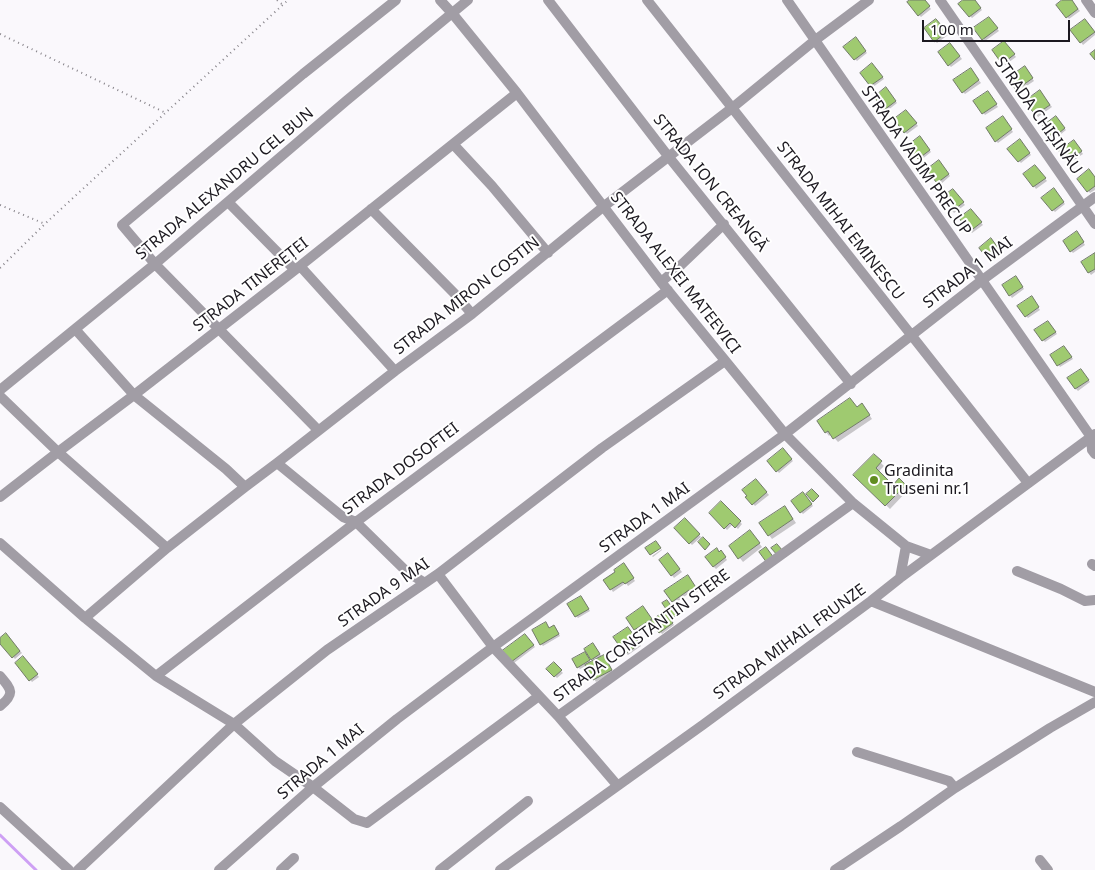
<!DOCTYPE html>
<html>
<head>
<meta charset="utf-8">
<style>
  body { margin:0 }
  #map { position:relative; width:1095px; height:870px; overflow:hidden; background:#faf8fc; font-family:"Noto Sans",sans-serif }
  canvas { display:block }
  .scale { position:absolute; left:922px; top:20px; width:148px; height:22px; box-sizing:border-box; border:2px solid #1c1920; border-top:0; padding-left:6px; font-size:15px; line-height:18px; white-space:nowrap; color:#1c1920; -webkit-text-stroke:4px #fff; paint-order:stroke }
</style>
</head>
<body>
<div id="map">
<canvas width="1095" height="870"></canvas>
<div class="scale">100 m</div>
</div>
<script>
const context = document.querySelector('canvas').getContext('2d');
context.lineJoin = 'round';
function paint(path, color) { context.fillStyle = color; context.fill(path, 'evenodd'); }
function stroke(path, color, width, dash) { context.strokeStyle = color; context.lineWidth = width; context.lineCap = dash ? 'butt' : 'round'; context.setLineDash(dash || []); context.stroke(path); }
function label(font, color, halo, rows, align = 'center') {
  context.font = font + ' "Noto Sans",sans-serif'; context.lineWidth = 4; context.setLineDash([]); context.textBaseline = 'middle'; context.strokeStyle = halo; context.fillStyle = color; for (const [text, x, y, turn = 0] of rows) {
    context.save(); context.translate(x, y); context.rotate((+turn || 0) * Math.PI / 180); context.textAlign = isNaN(turn) ? turn : align; if (halo) context.strokeText(text, 0, 0); context.fillText(text, 0, 0); context.restore();
  }
}
paint(new Path2D(`
  M913,0H924L931,9L921,17L919,15Z
  M965,0H974L982,10L972,18L970,16Z
  M1064,0H1071L1080,11L1069,19L1057,5Z
  M991,20L999,31L985,41L975,29Z
  M938,22L948,35L937,43L935,41Z
  M1087,22L1095,33V35L1083,45L1072,30Z
  M858,41L867,53L857,61L855,59Z
  M1006,44L1016,57L1005,65L994,51Z
  M952,46L962,59L951,67L949,65Z
  M874,67L884,79L873,87L862,73Z
  M1027,70L1034,81L1019,91L1017,89Z
  M972,71L981,83L965,94L963,92Z
  M888,91L897,103L887,111L885,109Z
  M1042,94L1052,107L1038,117L1027,101Z
  M990,95L998,107L985,115L975,102Z
  M908,113L918,126L907,134L905,132Z
  M1055,118L1066,130L1055,139L1045,127Z
  M1005,120L1013,132L998,143L996,141Z
  M922,140L931,152L921,160L909,146Z
  M1022,143L1031,155L1021,163L1019,161Z
  M1076,143L1083,154L1070,163L1068,161Z
  M941,164L950,176L940,185L928,170Z
  M1037,168L1047,181L1036,189L1025,174Z
  M1095,178V190L1090,193L1079,179Z
  M1056,192L1065,204L1055,212L1053,210Z
  M955,193L965,205L954,213L943,199Z
  M973,213L983,225L972,233L970,231Z
  M1079,235L1085,245L1073,253L1071,251Z
  M993,242L1002,254L992,262L980,248Z
  M1095,255V272L1091,275L1082,263Z
  M1018,279L1024,289L1012,298L1003,286Z
  M1033,300L1040,310L1028,318L1026,316Z
  M1050,324L1057,334L1045,342L1043,340Z
  M1066,349L1073,359L1060,367L1052,355Z
  M1083,373L1090,382L1078,391L1076,389Z
  M857,408H865L872,419L838,442L831,434L829,436L826,432Z
  M783,450L793,461L779,473L769,461Z
  M874,456L884,466L878,472L893,486L899,480L909,489L890,509L855,475Z
  M756,480L769,495L755,506L747,497Z
  M805,495L813,506L803,514L801,512Z
  M721,503L742,524L738,529L733,524L727,530L711,513Z
  M788,511L796,523L772,539L769,535Z
  M685,520L701,537L692,545L676,528Z
  M753,535L762,547L743,562L730,546Z
  M662,549V550L653,557L652,556Z
  M719,553L723,554L727,560L716,569L714,567Z
  M670,557L682,572L674,578L660,560Z
  M626,567L635,581L628,586L626,583L613,592L605,580Z
  M690,579L698,591L694,594L691,592L675,603L673,601Z
  M583,599L590,611L578,618L576,616Z
  M645,610L653,621L667,615L674,625L662,634L652,621L637,631L635,629Z
  M548,626L549,629L556,628L560,636L543,646L541,644Z
  M630,630L641,646L628,655L626,653Z
  M6,635L22,653L15,659L0,642V639Z
  M527,637L535,647L514,663L504,651Z
  M595,646L602,657L605,658L613,672L596,682L586,666L580,669L578,667L587,656L591,663L595,661L592,659Z
  M23,658L39,677L32,682L16,663Z
  M554,664L563,673L557,678L548,669Z`), '#0003');
stroke(new Path2D(`
  M0,835L36,870`), '#cea0f4', 3);
const building = new Path2D(`
  M910,0H925L930,6L918,16L907,2Z
  M963,0H975L981,8L969,17L958,4Z
  M1062,0H1072L1078,9L1066,18L1056,5Z
  M989,17L998,28L982,40L973,28Z
  M936,19L947,32L934,42L924,28Z
  M1085,19L1095,32L1080,43L1070,30Z
  M856,37L866,51L854,60L843,47Z
  M1004,41L1015,54L1002,64L992,50Z
  M950,43L960,56L948,66L938,52Z
  M1095,50V60L1090,54Z
  M872,63L883,77L870,86L860,73Z
  M1025,66L1033,78L1016,90L1008,78Z
  M971,68L979,80L962,93L953,80Z
  M886,87L896,101L884,110L874,97Z
  M1040,90L1050,105L1035,115L1025,101Z
  M988,91L997,104L982,114L973,101Z
  M906,110L917,123L904,133L894,119Z
  M1003,116L1012,129L995,142L986,128Z
  M1056,116L1065,128L1053,138L1043,126Z
  M920,136L930,150L918,159L907,146Z
  M1020,139L1030,153L1018,162L1007,149Z
  M1074,140L1082,151L1068,162L1059,151Z
  M939,160L949,174L937,183L926,170Z
  M1035,165L1046,178L1033,187L1023,174Z
  M1089,169L1095,177V186L1087,192L1077,179Z
  M1054,188L1064,202L1052,211L1041,198Z
  M953,189L964,202L951,212L941,198Z
  M971,209L982,222L969,232L959,218Z
  M1077,231L1084,242L1070,252L1063,241Z
  M991,238L1001,252L989,261L979,248Z
  M1095,253V269L1088,273L1081,262Z
  M1016,276L1023,287L1009,296L1002,285Z
  M1032,296L1039,307L1025,317L1017,306Z
  M1048,321L1056,332L1042,341L1034,330Z
  M1064,346L1072,357L1057,366L1050,355Z
  M1081,369L1089,380L1075,389L1067,378Z
  M850,398L857,407L862,403L870,415L833,439L828,431L825,433L817,421Z
  M783,448L792,459L776,472L767,461Z
  M874,454L882,461L876,468L893,485L899,478L906,485L885,506L853,475Z
  M756,479L767,492L752,505L745,497L747,496L742,490Z
  M812,489L819,496L813,502L806,494Z
  M803,492L812,504L800,513L791,501Z
  M721,501L741,521L735,528L730,523L724,529L709,513Z
  M785,506L793,519L768,536L759,523Z
  M685,518L700,534L689,544L674,528Z
  M750,530L760,543L738,559L729,546Z
  M703,537L710,544L705,550L698,542Z
  M656,541L661,548L650,555L645,548Z
  M777,544L783,551L778,556L771,548Z
  M766,547L774,558L767,563L759,552Z
  M717,548L719,552L721,550L726,557L713,567L705,557Z
  M668,553L680,569L671,576L659,560Z
  M624,563L634,578L625,584L623,582L610,590L603,580L615,572L614,570Z
  M688,575L697,589L691,593L689,590L672,602L664,591Z
  M581,596L589,609L575,617L567,604Z
  M667,600L678,615L672,618L662,603Z
  M643,606L652,619L634,630L626,618Z
  M665,611L673,623L659,633L651,621Z
  M546,622L549,628L554,625L559,634L540,645L532,630Z
  M628,627L640,644L625,654L613,637Z
  M6,633L20,651L12,658L0,644V638Z
  M525,634L534,645L511,662L502,651Z
  M593,643L600,654L591,660L584,649Z
  M585,652L590,660L577,668L572,659Z
  M604,655L612,670L593,680L585,665Z
  M23,656L38,674L29,681L15,663Z
  M554,662L562,670L554,677L546,669Z`);
paint(building, '#9fca70');
stroke(building, '#727b69', 1);
stroke(new Path2D(`
  M277,0L283,5
  M0,34L166,113
  M0,205L45,224
  M0,268L48,221L288,0`), '#868389', 2, [1, 4]);
stroke(new Path2D(`
  M440,0L452,13L517,93L661,282L785,434L853,503L906,546L931,555
  M548,0L668,156L851,384
  M647,0L1028,483
  M787,0L1091,437L1095,439
  M940,0L1095,224
  M1086,0L1095,13
  M453,144L492,186L548,253
  M228,202L295,270
  M371,209L454,293L472,314
  M300,266L395,371
  M661,282L680,266L724,224
  M75,329L134,395L226,469L245,487
  M0,390L155,264L346,101L468,0
  M0,396L58,452L167,548
  M318,430L155,264L122,225L303,74L396,0
  M1091,437L1092,450L1095,454
  M277,463L343,517L356,522L407,572L425,583
  M0,497L58,452L134,395L300,266L517,93
  M0,543L85,618L156,676L234,724L275,761L313,787L354,819L367,823L539,696
  M1092,564L1095,566
  M1017,571L1061,589L1085,601L1095,600
  M438,574L493,647L558,716L617,785
  M900,578L906,546
  M871,601L1095,692
  M85,618L167,548L245,487L277,463L395,371L472,314L603,207L732,108L814,41L869,0
  M0,676C12,690 15,694 0,706
  M156,676L356,522L668,290
  M558,716L853,503
  M857,752L949,781L955,788
  M0,807L69,870
  M1040,860L1048,870
  M78,870L234,724L327,650L438,574L602,448L725,361
  M219,870L313,787L397,719L493,647L785,434L981,281L1095,197
  M281,870L294,858
  M440,870L528,801
  M500,870L704,724L871,601L900,578L1095,434
  M835,870L901,826L955,788L1050,728L1095,702`), '#a19da5', 10);
for (const [x, y, r, color] of [
  [874,480,5,"#608d20"]
]) { const dot = new Path2D(); dot.arc(x, y, r, 0, 2 * Math.PI); context.fillStyle = color; context.fill(dot); stroke(dot, '#fff', 2); }
label('16px', '#1c1920', '#fff', [
  ["STRADA CHIȘINĂU",1038,116,55],
  ["STRADA VADIM PRECUP",916,161,55],
  ["STRADA ION CREANGĂ",710,183,51],
  ["STRADA ALEXANDRU CEL BUN",225,184,-40],
  ["STRADA MIHAI EMINESCU",840,221,52],
  ["STRADA ALEXEI MATEEVICI",675,273,52],
  ["STRADA 1 MAI",968,273,-37],
  ["STRADA TINEREȚEI",251,285,-38],
  ["STRADA MIRON COSTIN",467,296,-38],
  ["STRADA DOSOFTEI",401,469,-37],
  ["STRADA 1 MAI",645,518,-36],
  ["STRADA 9 MAI",384,593,-35],
  ["STRADA CONSTANTIN STERE",642,636,-36],
  ["STRADA MIHAIL FRUNZE",790,642,-36],
  ["STRADA 1 MAI",321,762,-40]
]);
label('16px', '#1c1920', '#fff', [
  ["Gradinita",884,471],
  ["Truseni nr.1",884,489]
], 'left');
</script>
</body>
</html>
